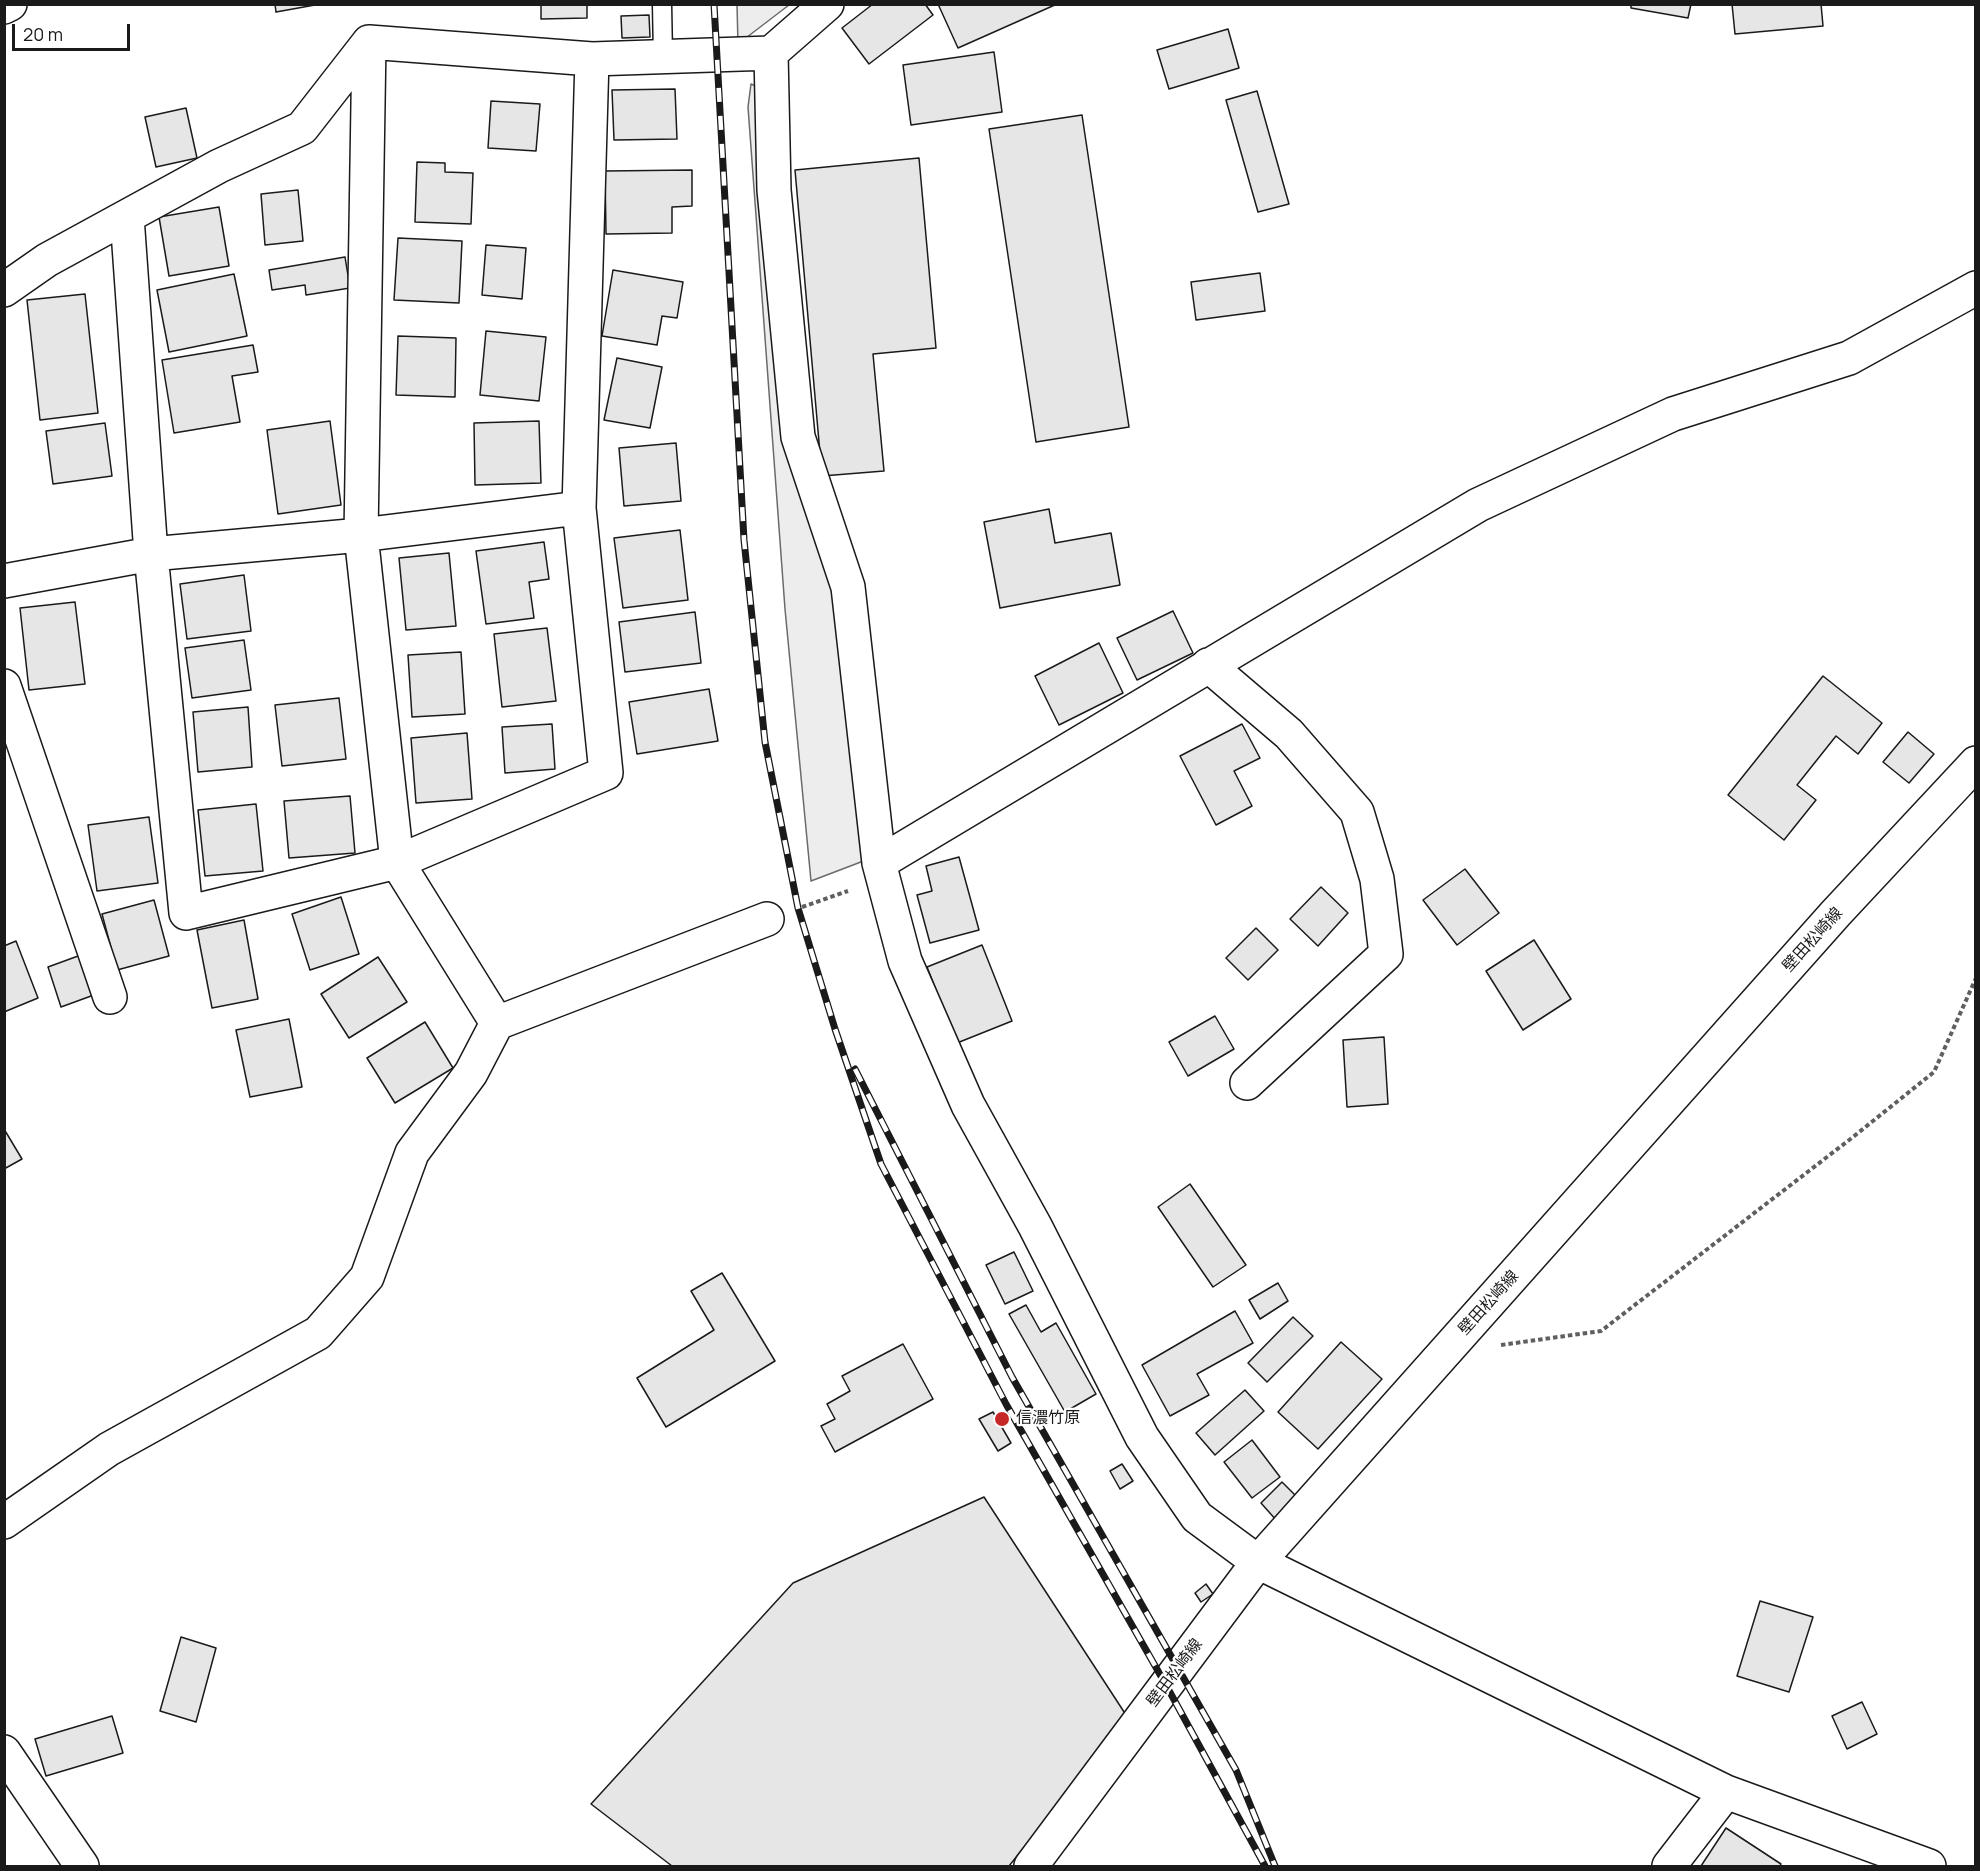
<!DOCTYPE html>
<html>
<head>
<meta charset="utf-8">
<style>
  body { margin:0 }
  #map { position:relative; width:1980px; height:1871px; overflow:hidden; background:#fff; font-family:Manrope,sans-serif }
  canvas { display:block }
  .frame { position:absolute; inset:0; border:6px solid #1a1a1a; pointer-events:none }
  .scale { position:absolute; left:12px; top:24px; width:118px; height:27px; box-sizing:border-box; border:3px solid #1a1a1a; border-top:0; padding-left:8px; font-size:18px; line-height:21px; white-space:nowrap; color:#1a1a1a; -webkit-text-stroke:4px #fff; paint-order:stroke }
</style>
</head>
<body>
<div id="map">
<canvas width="1980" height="1871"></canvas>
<div class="frame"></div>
<div class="scale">20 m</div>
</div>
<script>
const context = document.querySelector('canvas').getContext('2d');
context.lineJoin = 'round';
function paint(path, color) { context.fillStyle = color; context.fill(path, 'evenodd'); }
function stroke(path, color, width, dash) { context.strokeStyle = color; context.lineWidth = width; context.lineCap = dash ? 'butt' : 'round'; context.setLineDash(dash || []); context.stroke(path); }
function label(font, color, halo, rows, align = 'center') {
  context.font = font + ' Manrope,"Noto Sans JP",sans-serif'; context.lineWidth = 4.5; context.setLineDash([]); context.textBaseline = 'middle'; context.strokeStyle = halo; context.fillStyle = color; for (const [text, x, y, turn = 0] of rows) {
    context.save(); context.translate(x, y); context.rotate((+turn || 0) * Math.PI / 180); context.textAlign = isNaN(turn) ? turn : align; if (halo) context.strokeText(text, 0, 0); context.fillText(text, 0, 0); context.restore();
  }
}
const built = new Path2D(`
  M737,5H789L738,44Z
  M751,84L760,88L773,217L840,589L874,857L811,881L785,609L748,107Z`);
paint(built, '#ededed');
stroke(built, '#6a6a6a', 1.5);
const building = new Path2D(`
  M275,4H315V5L276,12Z
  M541,4H587V18L541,19Z
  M873,4H925L933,15L869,64L842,28Z
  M938,4H1057L958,48Z
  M1631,4H1691L1688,18L1631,8Z
  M1732,4H1821L1823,26L1735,34Z
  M649,15L650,37L622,38L621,16Z
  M1228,29L1239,68L1169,89L1157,50Z
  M994,52L1002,112L911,125L903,65Z
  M675,89L677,139L614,140L612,90Z
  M1257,91L1289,204L1258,212L1226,100Z
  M491,101L540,104L536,151L488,148Z
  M186,108L197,158L156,167L145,117Z
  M1082,115L1129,427L1036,442L989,129Z
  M919,158L936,348L873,354L884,471L822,476L795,170Z
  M417,162L445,163V172L473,173L471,224L415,222Z
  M692,170V206L672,207V233L606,234L605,171Z
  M298,190L303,241L265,245L261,194Z
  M219,207L229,266L169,276L159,217Z
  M398,238L462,241L459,303L394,300Z
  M486,245L526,248L522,299L482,295Z
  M345,257L350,288L306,295L305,285L272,290L269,270Z
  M613,270L683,282L677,318L662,316L657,345L602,336Z
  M1260,273L1265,311L1196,320L1191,282Z
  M234,274L247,336L169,352L157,290Z
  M85,294L98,413L40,420L27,300Z
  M486,331L546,337L539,401L480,395Z
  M398,336L456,338L455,397L396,395Z
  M253,345L258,372L232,376L240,422L174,433L162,360Z
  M617,358L662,367L650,428L604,420Z
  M330,421L341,505L278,514L267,430Z
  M539,421L541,483L475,485L474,423Z
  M105,423L112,476L53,484L46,431Z
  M676,443L681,501L624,506L619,448Z
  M1049,509L1055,543L1111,533L1120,585L1000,608L984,522Z
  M680,530L688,600L623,608L614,538Z
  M544,542L549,579L529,582L534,618L486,624L476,551Z
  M449,553L456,626L406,630L399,558Z
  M244,575L251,631L187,639L180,584Z
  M75,602L85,684L29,690L20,608Z
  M1173,611L1193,653L1137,680L1117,638Z
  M695,612L701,663L625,672L619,622Z
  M547,628L556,701L502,707L494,634Z
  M244,640L251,690L192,698L185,648Z
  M1099,643L1123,693L1059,725L1035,676Z
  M461,652L465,714L412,717L408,655Z
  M1823,676L1882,723L1858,754L1836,736L1797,785L1816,800L1784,840L1728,795Z
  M709,689L718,741L637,754L629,702Z
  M339,698L346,759L282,766L275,705Z
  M248,707L252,767L198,772L193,712Z
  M552,724L555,769L505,773L502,727Z
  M1242,724L1260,758L1234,771L1252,806L1216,825L1180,756Z
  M1908,732L1934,754L1909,783L1883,762Z
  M467,733L472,799L416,803L411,738Z
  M350,796L355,853L289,858L284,801Z
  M256,804L263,871L205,876L198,810Z
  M149,817L158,883L97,891L88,825Z
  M959,857L979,930L930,943L917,895L932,891L926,866Z
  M1465,869L1499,913L1457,945L1423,900Z
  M1321,887L1348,913L1318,946L1290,919Z
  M341,897L359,954L310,970L292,914Z
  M154,900L169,956L117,970L102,914Z
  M244,920L258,999L212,1008L197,930Z
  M1256,928L1278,950L1248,980L1226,958Z
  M1534,940L1571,999L1523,1030L1486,971Z
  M16,941L38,998L4,1012V946Z
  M982,945L1012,1021L957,1043L927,967Z
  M89,952L102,992L61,1007L48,967Z
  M378,957L407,1002L349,1038L321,994Z
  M1215,1016L1234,1049L1188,1076L1169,1042Z
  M289,1019L302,1087L250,1097L236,1030Z
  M425,1022L453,1068L395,1103L367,1058Z
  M1384,1037L1388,1104L1347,1107L1343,1040Z
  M4,1129L22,1159L4,1169Z
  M1190,1184L1246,1265L1213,1287L1158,1207Z
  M1014,1252L1033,1291L1005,1304L986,1265Z
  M722,1273L775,1361L666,1427L637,1378L714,1330L691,1291Z
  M1278,1283L1288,1301L1260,1319L1249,1300Z
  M1026,1305L1041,1332L1056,1323L1096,1394L1065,1412L1009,1314Z
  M1235,1311L1253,1343L1197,1374L1209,1395L1170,1416L1142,1365Z
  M1293,1317L1313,1336L1267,1382L1248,1363Z
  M1341,1342L1382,1379L1318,1449L1278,1412Z
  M903,1344L933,1399L835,1452L821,1426L835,1419L827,1404L850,1391L842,1376Z
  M1245,1390L1264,1411L1215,1455L1196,1433Z
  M993,1412L1011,1443L998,1451L979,1419Z
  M1252,1440L1280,1477L1252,1498L1224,1462Z
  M1122,1464L1133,1481L1120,1489L1110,1471Z
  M1282,1482L1299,1499L1277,1521L1261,1503Z
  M984,1497L1128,1718L1009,1866H672L591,1804L793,1583Z
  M1206,1584L1213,1594L1201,1602L1195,1593Z
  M1760,1601L1813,1617L1789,1692L1737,1676Z
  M181,1637L216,1648L196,1722L160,1711Z
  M1862,1702L1877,1734L1847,1749L1832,1716Z
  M112,1716L123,1753L46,1776L35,1739Z
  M1726,1828L1781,1864L1780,1866H1701Z`);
paint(building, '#e6e6e6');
stroke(building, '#1a1a1a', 1.5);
const service = new Path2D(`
  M662,4L663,57`);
const minor = new Path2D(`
  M4,7L10,4
  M369,42L361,535L397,862L497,1023
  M771,53L774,190L798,437L848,587L879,863L905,961L968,1105L1035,1226L1142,1437L1197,1517L1258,1562L1726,1792L1929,1866
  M127,217L151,554L186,913L397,862L606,773L579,508L592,59
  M4,290L47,260L219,166L302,128L369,42L592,59L771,53L827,4
  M4,581L151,554L361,535L579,508
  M1208,665L1289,734L1357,812L1377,879L1386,954L1247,1083
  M4,686L110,997
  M879,863L1478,505L1673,414L1849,358L1976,288
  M4,1522L109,1449L318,1333L367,1277L412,1153L471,1073L497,1023L767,919
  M4,1752L82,1866
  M1669,1866L1726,1792`);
const secondary = new Path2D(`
  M1031,1866L1258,1562L1836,913L1976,763`);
stroke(service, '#1a1a1a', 21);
stroke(minor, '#1a1a1a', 36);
stroke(secondary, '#1a1a1a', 36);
stroke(new Path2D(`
  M802,907L848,891
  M1501,1345L1601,1331L1853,1137L1934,1072L1976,978`), '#5f5f5f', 4, [4.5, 3]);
stroke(service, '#fff', 18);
stroke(minor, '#fff', 33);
stroke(secondary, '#fff', 33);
const rail = new Path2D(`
  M714,4L744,540L765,742L798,908L835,1029L881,1164L1006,1404L1166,1685L1265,1866
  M855,1069L1012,1377L1236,1770L1275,1866`);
stroke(rail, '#1a1a1a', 7);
stroke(rail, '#fff', 4.5, [14]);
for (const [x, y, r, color] of [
  [1002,1419,8,"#c62828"]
]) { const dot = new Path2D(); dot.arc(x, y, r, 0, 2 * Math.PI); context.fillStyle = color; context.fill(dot); stroke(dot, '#fff', 2); }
label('16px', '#1a1a1a', '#fff', [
  ["壁田松崎線",1813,940,-48],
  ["壁田松崎線",1489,1303,-48],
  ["壁田松崎線",1175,1673,-53]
]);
label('16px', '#1a1a1a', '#fff', [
  ["信濃竹原",1016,1419]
], 'left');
</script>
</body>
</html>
